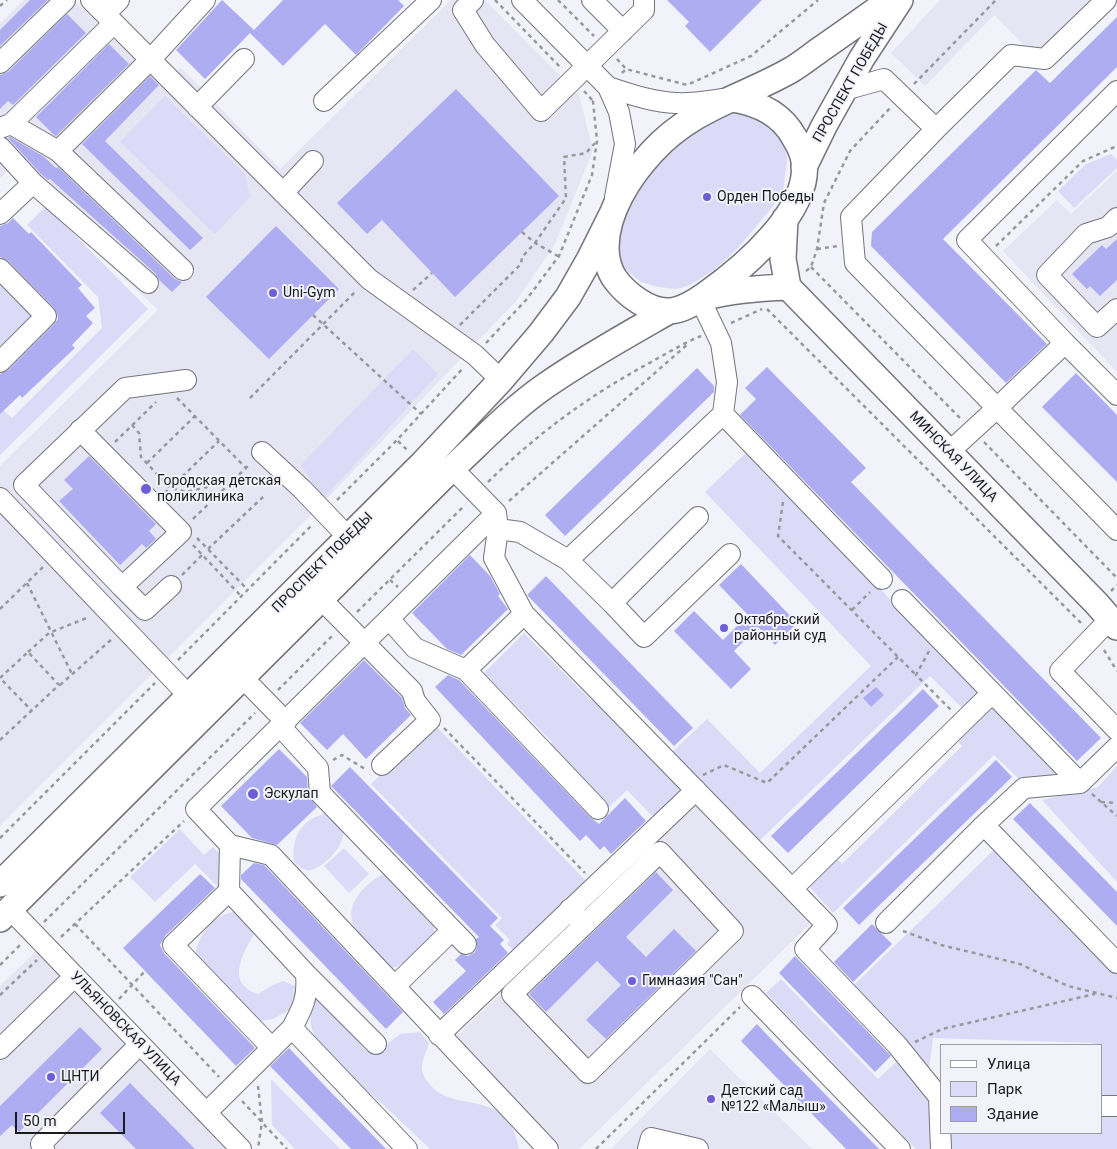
<!DOCTYPE html>
<html>
<head>
<meta charset="utf-8">
<style>
  body { margin:0 }
  #map { position:relative; width:1117px; height:1149px; overflow:hidden; background:#f2f2fa; font-family:Roboto,sans-serif }
  canvas { display:block }
  .legend { position:absolute; left:940px; top:1044px; width:162px; height:90px; box-sizing:border-box; background:#f2f2fa; border:1px solid #9c9ca2; margin:0; padding:6px 9px; list-style:none; font-size:15px; color:#1b1b1d }
  .legend li { display:flex; align-items:center; gap:10px; height:25px }
  .legend b { width:25px; border:1px solid #9c9ca2 }
  .scale { position:absolute; left:15px; top:1112px; width:110px; height:22px; box-sizing:border-box; border:2px solid #1b1b1d; border-top:0; padding-left:6px; font-size:15px; line-height:18px; white-space:nowrap; color:#1b1b1d; -webkit-text-stroke:4px #f2f2fa; paint-order:stroke }
</style>
</head>
<body>
<div id="map">
<canvas width="1117" height="1149"></canvas>
<ul class="legend">
<li><b style="height:6px;background:#fff"></b>Улица</li>
<li><b style="height:14px;background:#dbdbf8"></b>Парк</li>
<li><b style="height:14px;background:#afadf2"></b>Здание</li>
</ul>
<div class="scale">50 m</div>
</div>
<script>
const context = document.querySelector('canvas').getContext('2d');
context.lineJoin = 'round';
function paint(path, color) { context.fillStyle = color; context.fill(path, 'evenodd'); }
function stroke(path, color, width, dash) { context.strokeStyle = color; context.lineWidth = width; context.lineCap = dash ? 'butt' : 'round'; context.setLineDash(dash || []); context.stroke(path); }
function label(font, color, halo, rows, align = 'center') {
  context.font = font + ' Roboto,sans-serif'; context.lineWidth = 4; context.setLineDash([]); context.textBaseline = 'middle'; context.strokeStyle = halo; context.fillStyle = color; for (const [text, x, y, turn = 0] of rows) {
    context.save(); context.translate(x, y); context.rotate((+turn || 0) * Math.PI / 180); context.textAlign = isNaN(turn) ? turn : align; if (halo) context.strokeText(text, 0, 0); context.fillText(text, 0, 0); context.restore();
  }
}
paint(new Path2D(`
  M24,0H74L162,86L180,67L280,169L451,0H485L579,95L593,150L555,244L517,300L314,512L0,826V466L158,310L9,170L0,178V24Z
  M940,0H1091L1034,55L994,15L925,86L891,53Z
  M1117,171V372L1003,251L1057,200L1071,214Z
  M695,805L810,924L579,1149H561L454,1039Z
  M36,951L227,1149H0V986Z
  M710,1049L812,1149H611Z`), '#e5e5f4');
paint(new Path2D(`
  M165,96L245,174L250,197L215,234L120,142Z
  M744,112L755,116L771,126L780,136L786,148L787,159L783,191L770,210L737,249L714,270L690,285L677,289L658,287L641,282L627,271L619,262L615,254L625,208L667,151L716,118L731,113Z
  M1111,154L1117,160V168L1074,208L1058,191L1086,164Z
  M46,206L148,309L0,455V407L12,418L102,328L98,297L27,225Z
  M0,283L36,320L0,355Z
  M413,349L438,374L323,499L301,465Z
  M748,451L979,692L962,708L930,676L758,842L672,752L707,719L760,773L871,666L705,492Z
  M524,633L592,701L598,696L691,789L658,822L627,790L607,809L546,748L552,742L484,673Z
  M993,701L1070,780L1023,783L994,755L833,913L806,883L835,856L842,864L962,746L955,738Z
  M433,723L589,884L517,954L507,944L510,940L495,925L502,918L371,784Z
  M1117,766V882L1042,800L1098,787Z
  M327,813C331,817 339,821 342,826C350,841 325,867 311,870C305,872 298,865 294,862C291,836 302,819 327,813Z
  M180,829L204,855L213,847L221,855L218,887L195,864L155,902L130,877Z
  M998,846L1117,972V1101L1101,1100V1045H1094V1043L933,1038L928,1077L852,987Z
  M344,848L369,874L349,893L324,866Z
  M387,872L431,917L434,927V935L414,958L393,968C382,964 377,956 370,948C366,943 361,938 357,933C340,907 364,883 387,872Z
  M239,911L255,932C244,952 224,983 258,994L271,986L283,981L295,986L297,995L291,1009L273,1019L260,1021L245,1016L195,956C200,931 213,914 239,911Z
  M781,979L878,1079L896,1062L933,1100L934,1149H916L766,993Z
  M316,998L325,999L364,1049L376,1053L400,1034L420,1032L429,1043C427,1050 423,1058 422,1065C421,1071 424,1078 428,1082C446,1108 480,1096 503,1115C513,1123 516,1137 519,1149H430C413,1133 396,1116 379,1101C352,1078 292,1040 316,998Z
  M271,1079L340,1149H295L272,1125Z
  M1101,1114H1117V1149H946V1133H1101Z`), '#dbdbf8');
paint(new Path2D(`
  M30,0H48L0,46V30Z
  M222,0L254,30L283,0H398L404,6L356,55L325,24L283,66L250,33L205,79L176,50Z
  M667,0H762L710,52L685,26L689,22Z
  M67,14L86,33L13,105L8,101L0,109V75L8,72Z
  M1117,17V67L943,239L1047,344L1006,383L871,246L872,232L1036,70L1050,83Z
  M109,44L129,64L56,136L54,135L36,117Z
  M150,76L159,85L105,141L203,238L190,250L82,144Z
  M456,89L559,196L455,297L382,220L367,234L337,203Z
  M10,137L43,156L56,168L58,167L175,279L182,282L172,292L159,280L156,274L50,179L48,180L41,174L8,138Z
  M13,218L29,234L31,232L82,285L78,288L95,308L86,316L93,323L72,345L75,348L22,398L20,395L0,414V374L8,370L54,324L58,319L57,313L54,308L8,261L0,257V226L8,223Z
  M276,226L339,289L269,359L206,297Z
  M1117,239V280L1100,296L1090,286L1087,289L1072,274L1102,245L1106,249Z
  M767,367L866,468L851,482L1101,738L1077,761L740,415L756,399L745,388Z
  M697,368L714,386V392L565,536L545,515Z
  M1076,373L1117,415V482L1042,407Z
  M89,456L156,524L149,531L156,539L146,548L142,544L120,565L59,501L73,489L64,480Z
  M470,555L490,576L500,594L498,596L508,609L461,655L447,649L412,613Z
  M741,564L797,623L775,645L758,627L734,651L751,669L731,689L674,631L694,611L723,640L748,615L719,585Z
  M546,576L693,728L674,746L527,595Z
  M364,660L402,698L405,708L411,715L366,759L343,734L327,750L300,723Z
  M448,675L459,680L590,817L599,824L625,798L646,821L611,854L604,846L600,850L586,835L580,841L435,687Z
  M876,687L884,695L871,707L863,698Z
  M923,689L939,706L788,853L771,836Z
  M279,749L307,777L308,795L317,807L277,845L252,838L221,806Z
  M996,760L1012,777L859,925L843,908Z
  M350,767L498,918L490,926L504,940L500,944L508,953L444,1014L433,1002L466,971L455,960L461,954L468,956L475,952L477,947L476,939L479,937L331,786Z
  M1030,803L1117,892V926L1013,819Z
  M254,863L264,865L403,1012L386,1029L241,879V875Z
  M656,872L673,890L626,937L646,957L674,929L696,951L606,1039L586,1020L621,985L597,961L546,1012L529,994Z
  M200,874L215,888L165,936L160,945L164,953L255,1048L236,1066L123,948Z
  M872,924L892,944L853,982L834,962Z
  M795,956L891,1056L875,1072L779,973Z
  M757,1024L772,1040L879,1149H846L741,1041Z
  M80,1027L102,1049L19,1132L12,1125L0,1136V1106Z
  M289,1048L324,1085L386,1149H351L270,1066Z
  M130,1083L195,1149H136L100,1113Z`), '#afadf2');
const minor = new Path2D(`
  M91,0L369,279L475,355L501,380
  M473,0L463,10L485,45L541,111L644,10V0
  M522,0L608,87L619,112L625,144L615,197
  M592,0L623,31
  M105,14L119,0
  M0,63L65,0
  M608,87C630,94 652,102 676,103C692,104 708,101 723,99
  M844,90L884,79L936,129L1011,55L1045,59L1106,0
  M1117,91L967,240L1065,343L997,408L1117,530
  M324,101L431,0
  M197,107L244,59
  M11,124L114,23
  M0,128L11,124L58,151L183,270
  M936,129L851,217L855,263L997,408L949,452
  M0,147L33,183L0,214
  M58,151L150,60L205,0
  M33,183L148,283
  M283,193L313,161
  M1117,218L1108,227L1086,234L1047,275L1097,327L1117,309
  M0,269L46,316L0,362
  M1065,343L1117,395
  M723,414L882,579
  M80,430L181,532L122,587L145,610L171,586
  M262,452L302,489L348,537
  M452,468L496,513L498,529L494,558L524,614L792,889
  M0,498L189,696
  M498,529L520,532L568,560L723,414L727,382L721,343L700,299
  M568,560L612,603L698,517
  M122,587L24,485L125,388L186,380
  M321,599L412,691L415,701L430,720L382,765
  M902,600L1080,783
  M612,603L644,637L730,554
  M524,614L466,670L598,809
  M389,619L415,648L466,670
  M1110,619L1060,671L1117,730
  M242,677L286,722
  M281,727L318,768L320,793L466,944
  M1117,747L1080,783L1024,788L984,825L1117,963
  M230,845L271,855L548,1149
  M229,891L306,974L376,1044
  M10,909L241,1149
  M570,909L584,925L660,852L733,931L588,1073L512,994L584,925
  M886,923L984,825
  M395,986L452,930
  M752,996L900,1149
  M292,1028C303,1007 308,999 306,974
  M439,1035L696,790
  M272,1048L173,945L229,891L230,845L196,809L496,513
  M0,1049L75,976
  M1101,1106H1117
  M206,1113L292,1028L407,1149
  M44,1149L41,1144L140,1044
  M648,1149L651,1138L698,1149
  M941,1149L939,1097L897,1045L805,949L827,925L792,889L992,693`);
const major = new Path2D(`
  M732,99C758,103 781,113 794,137C798,143 801,149 803,156C816,208 742,269 705,295C695,302 682,311 669,311C649,312 626,294 615,279C609,271 606,258 606,248C606,212 629,177 652,152C692,108 742,98 791,70C801,64 811,56 821,49C844,33 867,17 890,0
  M804,167L824,126L862,58L900,0
  M785,219L783,259L788,287L1097,604L1117,627
  M706,297C733,290 761,288 788,287
  M0,884L422,464L501,380L541,333L568,297L589,260L612,214
  M0,919L446,474C478,445 509,411 545,386C585,358 627,335 669,311`);
stroke(minor, '#74747b', 22);
stroke(major, '#74747b', 28);
stroke(new Path2D(`
  M495,0L561,68
  M558,0L594,36
  M0,6L7,0
  M617,59L626,69
  M622,73L626,69L687,85L751,56L818,0
  M914,84L996,0
  M584,91L593,101
  M522,232L535,243L558,256
  M996,246L1083,161L1117,146
  M817,249L838,246
  M811,267L961,419
  M806,271L811,267L817,249L824,203L850,151L891,107
  M413,290L432,273
  M767,309L1083,625
  M313,315L421,414
  M731,323L762,309
  M460,325L521,264L522,257L535,243L566,198L564,157L586,153L596,142
  M486,343L526,300L559,256L592,175L597,141L593,101L595,100
  M177,398L246,468
  M250,398L356,291
  M132,425L139,433L141,457L170,488L187,492L206,487L216,497
  M398,441L408,451
  M115,442L156,402
  M984,442L1117,578
  M147,463L195,416
  M488,482C539,432 590,395 653,361C669,352 684,343 701,336
  M165,493L219,441
  M337,500L397,440L464,367
  M509,501L689,343
  M783,502L778,536L916,675
  M193,519L250,464
  M197,538L248,590
  M193,545L241,596
  M208,549L263,497
  M182,575L202,555
  M390,580L398,587
  M27,583L72,674
  M1111,591L1117,585
  M0,609L43,567
  M852,610L870,592
  M357,612L465,505
  M1104,650L1117,671
  M929,651L916,675L951,710
  M28,652L49,633L89,617
  M178,660L313,524
  M60,685L112,639
  M278,690L333,635
  M444,728L585,873
  M0,740L59,685L28,652L0,678L32,711
  M333,760L342,755L365,769
  M703,775L724,765L767,783L898,657
  M1092,794L1117,816
  M1101,802L1117,803
  M0,838L155,683
  M44,922L255,713
  M75,924L219,1077
  M903,931L941,945L1020,964L1068,986L1117,998
  M61,937L184,821
  M0,965L20,945
  M0,995L37,960
  M119,999L145,971
  M915,1042L942,1029L1095,994
  M258,1086L262,1122L258,1148
  M242,1101L287,1149
  M596,1149L740,1007`), '#98989d', 2.5, [4, 4]);
stroke(minor, '#fff', 20);
stroke(major, '#fff', 25);
for (const [x, y, r, color] of [
  [707,197,5,"#6f5dd7"],
  [273,293,5,"#6f5dd7"],
  [146,489,6,"#6f5dd7"],
  [724,628,5,"#6f5dd7"],
  [253,794,6,"#6f5dd7"],
  [632,981,5,"#6f5dd7"],
  [51,1077,5,"#6f5dd7"],
  [711,1099,5,"#6f5dd7"]
]) { const dot = new Path2D(); dot.arc(x, y, r, 0, 2 * Math.PI); context.fillStyle = color; context.fill(dot); stroke(dot, '#f2f2fa', 2); }
label('14px', '#1b1b1d', '#f2f2fa', [
  ["ПРОСПЕКТ ПОБЕДЫ",851,83,-60],
  ["МИНСКАЯ УЛИЦА",953,457,46],
  ["ПРОСПЕКТ ПОБЕДЫ",323,563,-45],
  ["УЛЬЯНОВСКАЯ УЛИЦА",125,1029,46]
]);
label('14px', '#1b1b1d', '#f2f2fa', [
  ["Орден Победы",717,197],
  ["Uni-Gym",283,293],
  ["Городская детская",157,481],
  ["поликлиника",157,497],
  ["Октябрьский",734,620],
  ["районный суд",734,636],
  ["Эскулап",264,794],
  ["Гимназия \"Сан\"",642,981],
  ["ЦНТИ",61,1077],
  ["Детский сад",721,1091],
  ["№122 «Малыш»",721,1107]
], 'left');
</script>
</body>
</html>
